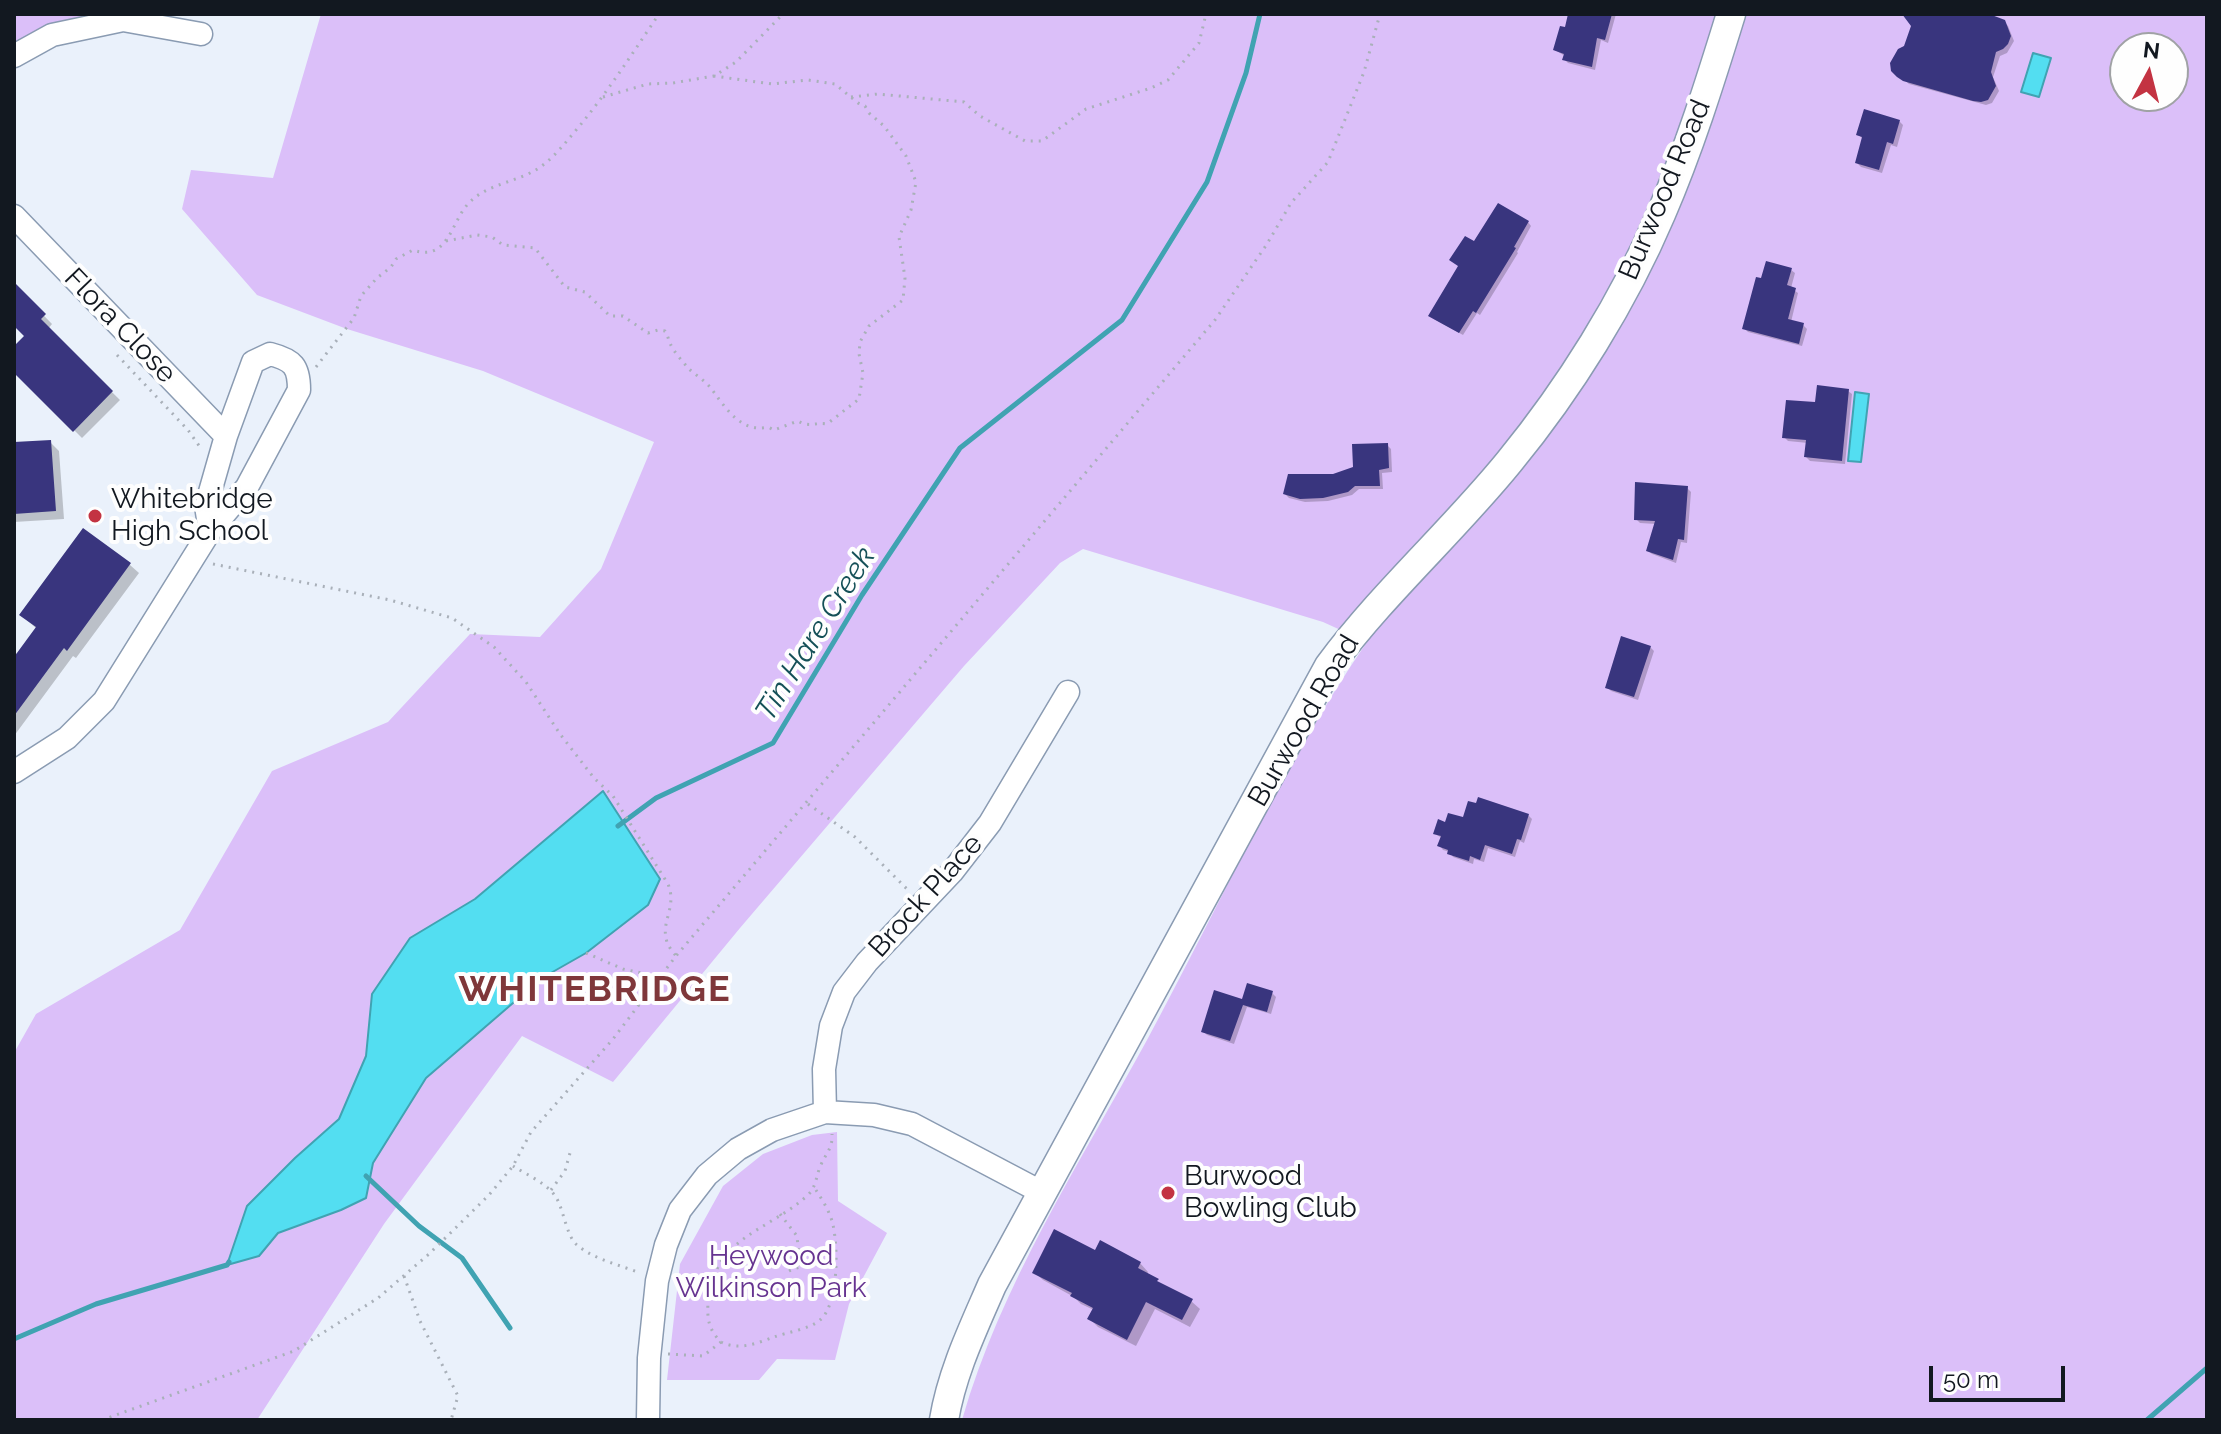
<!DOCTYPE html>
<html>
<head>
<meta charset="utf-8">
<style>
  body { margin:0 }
  #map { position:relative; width:2221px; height:1434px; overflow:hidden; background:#eaf1fb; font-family:Raleway,sans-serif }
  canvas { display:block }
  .frame { position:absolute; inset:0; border:16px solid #121820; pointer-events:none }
  .north { position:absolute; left:2109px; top:32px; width:80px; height:80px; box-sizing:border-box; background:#fefefe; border:2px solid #a0a2a5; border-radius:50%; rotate:7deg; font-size:22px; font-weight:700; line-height:32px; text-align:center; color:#121820 }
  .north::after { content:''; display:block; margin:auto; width:28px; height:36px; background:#c33342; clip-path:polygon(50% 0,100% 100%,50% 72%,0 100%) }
  .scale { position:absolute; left:1929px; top:1366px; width:136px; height:36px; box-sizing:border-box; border:4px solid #121820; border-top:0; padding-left:10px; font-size:24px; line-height:28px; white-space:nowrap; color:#121820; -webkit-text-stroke:6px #fefefe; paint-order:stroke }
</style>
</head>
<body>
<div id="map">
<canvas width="2221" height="1434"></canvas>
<div class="frame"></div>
<div class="north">N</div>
<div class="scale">50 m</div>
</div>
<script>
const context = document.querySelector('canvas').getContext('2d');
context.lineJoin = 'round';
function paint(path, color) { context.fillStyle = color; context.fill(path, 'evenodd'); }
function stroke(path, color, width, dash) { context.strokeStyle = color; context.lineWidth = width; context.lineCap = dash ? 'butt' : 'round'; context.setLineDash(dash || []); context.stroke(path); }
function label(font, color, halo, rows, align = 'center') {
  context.font = font + ' Raleway,sans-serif'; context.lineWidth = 8; context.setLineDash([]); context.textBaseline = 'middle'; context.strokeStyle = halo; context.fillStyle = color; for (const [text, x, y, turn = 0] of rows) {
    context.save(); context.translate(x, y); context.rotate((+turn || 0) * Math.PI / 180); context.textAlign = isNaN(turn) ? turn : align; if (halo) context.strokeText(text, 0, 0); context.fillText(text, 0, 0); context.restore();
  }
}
paint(new Path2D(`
  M14,14H121L14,47Z
  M321,14H2207V1420H962C1001,1284 1080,1163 1147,1040C1219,907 1281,767 1367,642L1323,622L1083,549L1060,563L964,666L740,928L613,1082L522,1036L384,1224L257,1420H14V1053L36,1014L180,930L272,771L388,722L470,634L540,637L601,569L654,442L483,371L347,329L257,295L182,209L191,170L273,178ZM2125,48H2173V96H2125Z
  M837,1132L838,1201L887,1233L849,1304L835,1360L777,1359L759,1380H667L680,1264L723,1186L763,1154L812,1135Z`), '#dbbff9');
const water = new Path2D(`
  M2033,53L2051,58L2039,97L2021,92Z
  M1855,392L1869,394L1861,462L1848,461Z
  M603,791L660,879L648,905L586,953L542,978L426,1078L373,1163L366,1198L341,1210L278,1233L259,1256L227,1265L247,1206L295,1158L339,1119L366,1056L372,994L410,938L475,899Z`);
paint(water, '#53def1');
stroke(water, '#40a3b2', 2);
paint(new Path2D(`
  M1571,14H1616L1608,43L1601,40L1595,70L1568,63L1564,59L1565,56L1555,50L1567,29Z
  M1908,14H1979L2004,22L2008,26L2014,41L2007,53L2000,56L1993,77L1999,91L1992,103L1986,105L1909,84L1893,70L1906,47L1913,25Z
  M1899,121L1903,125L1897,147L1891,145L1882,173L1861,167L1857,163L1864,140L1859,135Z
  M1528,222L1531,226L1517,252L1518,253L1480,315L1477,313L1463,335L1434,319L1475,244Z
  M1791,270L1795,273L1791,288L1798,293L1791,322L1803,325L1807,329L1802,346L1748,332L1744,328Z
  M14,285L52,324L48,329L120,400L82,438L14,370V349L27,336L14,323Z
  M1848,391L1852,394L1845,464L1810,461L1806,457L1808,443L1788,441L1784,437Z
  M50,442L59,451L64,519L14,522V444Z
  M1387,445L1391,449L1392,472L1382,473L1383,489H1359L1352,495L1328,501L1305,502L1289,498L1285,494L1355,469Z
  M1687,488L1691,492L1687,543L1681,542L1676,563L1652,554L1648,551L1656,524L1640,523L1636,519Z
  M83,530L130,565L139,573L76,658L73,656L14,736V651L18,655L37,629L21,615Z
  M1650,647L1654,651L1638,700L1611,691L1607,687Z
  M1528,815L1532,819L1524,843L1520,841L1515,857L1488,848L1484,862L1474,859L1473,864L1453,857L1450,852L1443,850L1440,846L1442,838L1435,834L1447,824L1464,820Z
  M1272,993L1276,997L1271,1014L1247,1007L1234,1044L1207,1035L1203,1031L1244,1001Z
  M1096,1253L1140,1263L1148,1272L1147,1275L1164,1287L1191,1301L1200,1309L1190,1327L1155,1309L1136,1346L1098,1327L1090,1319L1094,1310L1081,1304L1074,1297L1043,1280L1034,1272Z`), '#0003');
stroke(new Path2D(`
  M618,826L656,798L773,743L862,595L960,448L1122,320L1207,182L1246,73L1260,14
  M366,1176L419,1226L462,1258L510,1328
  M14,1339L96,1304L227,1265L229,1262
  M2147,1420L2207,1368`), '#40a3b2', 5);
paint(new Path2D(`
  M1568,14H1612L1605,40L1597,38L1592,67L1562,60L1564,54L1553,50L1560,26L1565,27Z
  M1902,14H1989L2005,20L2011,36L2008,44L2003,49L1996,52L1991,72L1996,86L1988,100L1981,102L1973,101L1903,81L1897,77L1891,71L1890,63L1898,49L1904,46L1911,26Z
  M1864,109L1900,120L1893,144L1887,142L1879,170L1855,163L1862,137L1856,135Z
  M1498,203L1529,221L1514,247L1516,248L1476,313L1473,311L1459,333L1428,316L1458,266L1449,260L1465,236L1474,241Z
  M1766,261L1792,268L1787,285L1796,288L1788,319L1804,323L1799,344L1742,329L1756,277L1761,278Z
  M14,282L46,314L41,319L113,391L73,432L14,373V346L24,336L14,326Z
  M1817,385L1849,389L1842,461L1804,457L1806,440L1782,438L1786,400L1815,402Z
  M51,440L56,511L14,514V442Z
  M1388,443L1389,468L1379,470L1380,486H1355L1348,492L1323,498L1300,499L1283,494L1288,474H1333L1353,467L1352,444Z
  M1635,482L1688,486L1684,540L1678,539L1673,560L1646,551L1655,521L1634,520Z
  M83,528L131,563L67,651L64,648L14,716V657L36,627L19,615Z
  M1621,636L1651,646L1634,697L1605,688Z
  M1478,797L1529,814L1521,840L1517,839L1512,854L1485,845L1480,860L1470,856L1469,861L1447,854L1448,850L1437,846L1441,836L1433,834L1438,819L1445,822L1448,813L1463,817L1468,801L1476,803Z
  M1247,983L1273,991L1267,1012L1243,1005L1230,1041L1201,1032L1214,990L1242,999Z
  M1054,1229L1095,1250L1100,1240L1141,1262L1138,1268L1159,1279L1157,1281L1193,1299L1182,1320L1146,1302L1127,1340L1087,1319L1093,1308L1070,1296L1072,1293L1032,1273Z`), '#39357e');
const minor = new Path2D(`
  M14,56L52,35L123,20L201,34
  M14,216L226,436
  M14,772L67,738L104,701L210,531L247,487L299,390C299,366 293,360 270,354L253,362L226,436L206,506L210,531
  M825,1112L824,1069L831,1026L844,992L867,962L952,872L990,823L1068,692
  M648,1420L649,1358L657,1281L666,1245L680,1210L707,1175L738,1149L772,1130L825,1112L874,1115L912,1124L1043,1193`);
const major = new Path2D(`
  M944,1420C952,1372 973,1329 992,1285L1329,666C1383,593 1452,532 1509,462C1569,389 1624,301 1661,214C1689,149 1710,82 1731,14`);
stroke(minor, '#8a9bb2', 25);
stroke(major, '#8a9bb2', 31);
stroke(new Path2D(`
  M603,97L648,84L673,83L714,76L736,62L783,14
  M851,97L878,94L964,102L980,116L1025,141H1042L1086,109L1151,88L1168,80L1199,43L1206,14
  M446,241L477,235L492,237L503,245L535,248L565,287L585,292L610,316H623L648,333L658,330L665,331C668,335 668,339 670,343C673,351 683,362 689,369C697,376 707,382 713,391C727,410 742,433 768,427L774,430L798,421C810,428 815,422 827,424L859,399L863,373L859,354L860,342L869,326L903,300L905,278L899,237L911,210L916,182L906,156L884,126L869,113L865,106L858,103L835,84L808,80L772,84L714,76
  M117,355L188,430L200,447
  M316,367L354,318L361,296L377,278L391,267L396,259L413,250C447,262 451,224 467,205C487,182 520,183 543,165C556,155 566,142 577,129C607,93 632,54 659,14
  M179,541L186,518
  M213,564L390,600L452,618L494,647L526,682L560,734L594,778L613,796L668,884C677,906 662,920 666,938C667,945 672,951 676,956
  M808,804L855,837L908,890
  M586,953L623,969L660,977
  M513,1166C527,1175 549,1184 557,1199C564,1212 567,1237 577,1245C593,1259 620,1265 640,1273
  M551,1190L565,1171L570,1153
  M780,1214L797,1236L800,1266
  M789,1271C803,1264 820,1265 836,1265
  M404,1276L420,1321L458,1396L451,1420
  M721,1342C739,1351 757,1343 774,1337C788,1332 810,1329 820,1320C839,1304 838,1247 833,1225C830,1211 821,1198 814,1187
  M668,1354L703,1356L721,1342C709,1330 707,1320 708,1303C714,1236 766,1233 808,1195C816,1187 816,1177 820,1167C825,1154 833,1149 832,1134
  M102,1420L294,1351L378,1298L429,1254L489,1195L513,1166L531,1132L613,1039L676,956L1215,320L1267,244L1291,203L1328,162L1364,72L1380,14`), '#a9b0b9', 3, [2, 6]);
stroke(minor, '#fff', 22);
stroke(major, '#fff', 28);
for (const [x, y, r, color] of [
  [95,516,8,"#c33342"],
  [1168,1193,8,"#c33342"]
]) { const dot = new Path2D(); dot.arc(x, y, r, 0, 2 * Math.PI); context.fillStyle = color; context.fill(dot); stroke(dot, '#fefefe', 3); }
label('28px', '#121820', '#fefefe', [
  ["Burwood Road",1665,190,-67],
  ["Flora Close",120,326,46],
  ["Burwood Road",1304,721,-60],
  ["Brock Place",926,896,-48]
]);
label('28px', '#121820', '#fefefe', [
  ["Whitebridge",111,500],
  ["High School",111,532],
  ["Burwood",1184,1177],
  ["Bowling Club",1184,1209]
], 'left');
label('28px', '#663390', '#fefefe', [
  ["Heywood",771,1257],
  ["Wilkinson Park",771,1289]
]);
label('italic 30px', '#155058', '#fefefe', [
  ["Tin Hare Creek",816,634,-58]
]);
context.letterSpacing = '2px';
label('bold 36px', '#7f373a', '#fefefe', [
  ["WHITEBRIDGE",595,990]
]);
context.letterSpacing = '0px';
</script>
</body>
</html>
